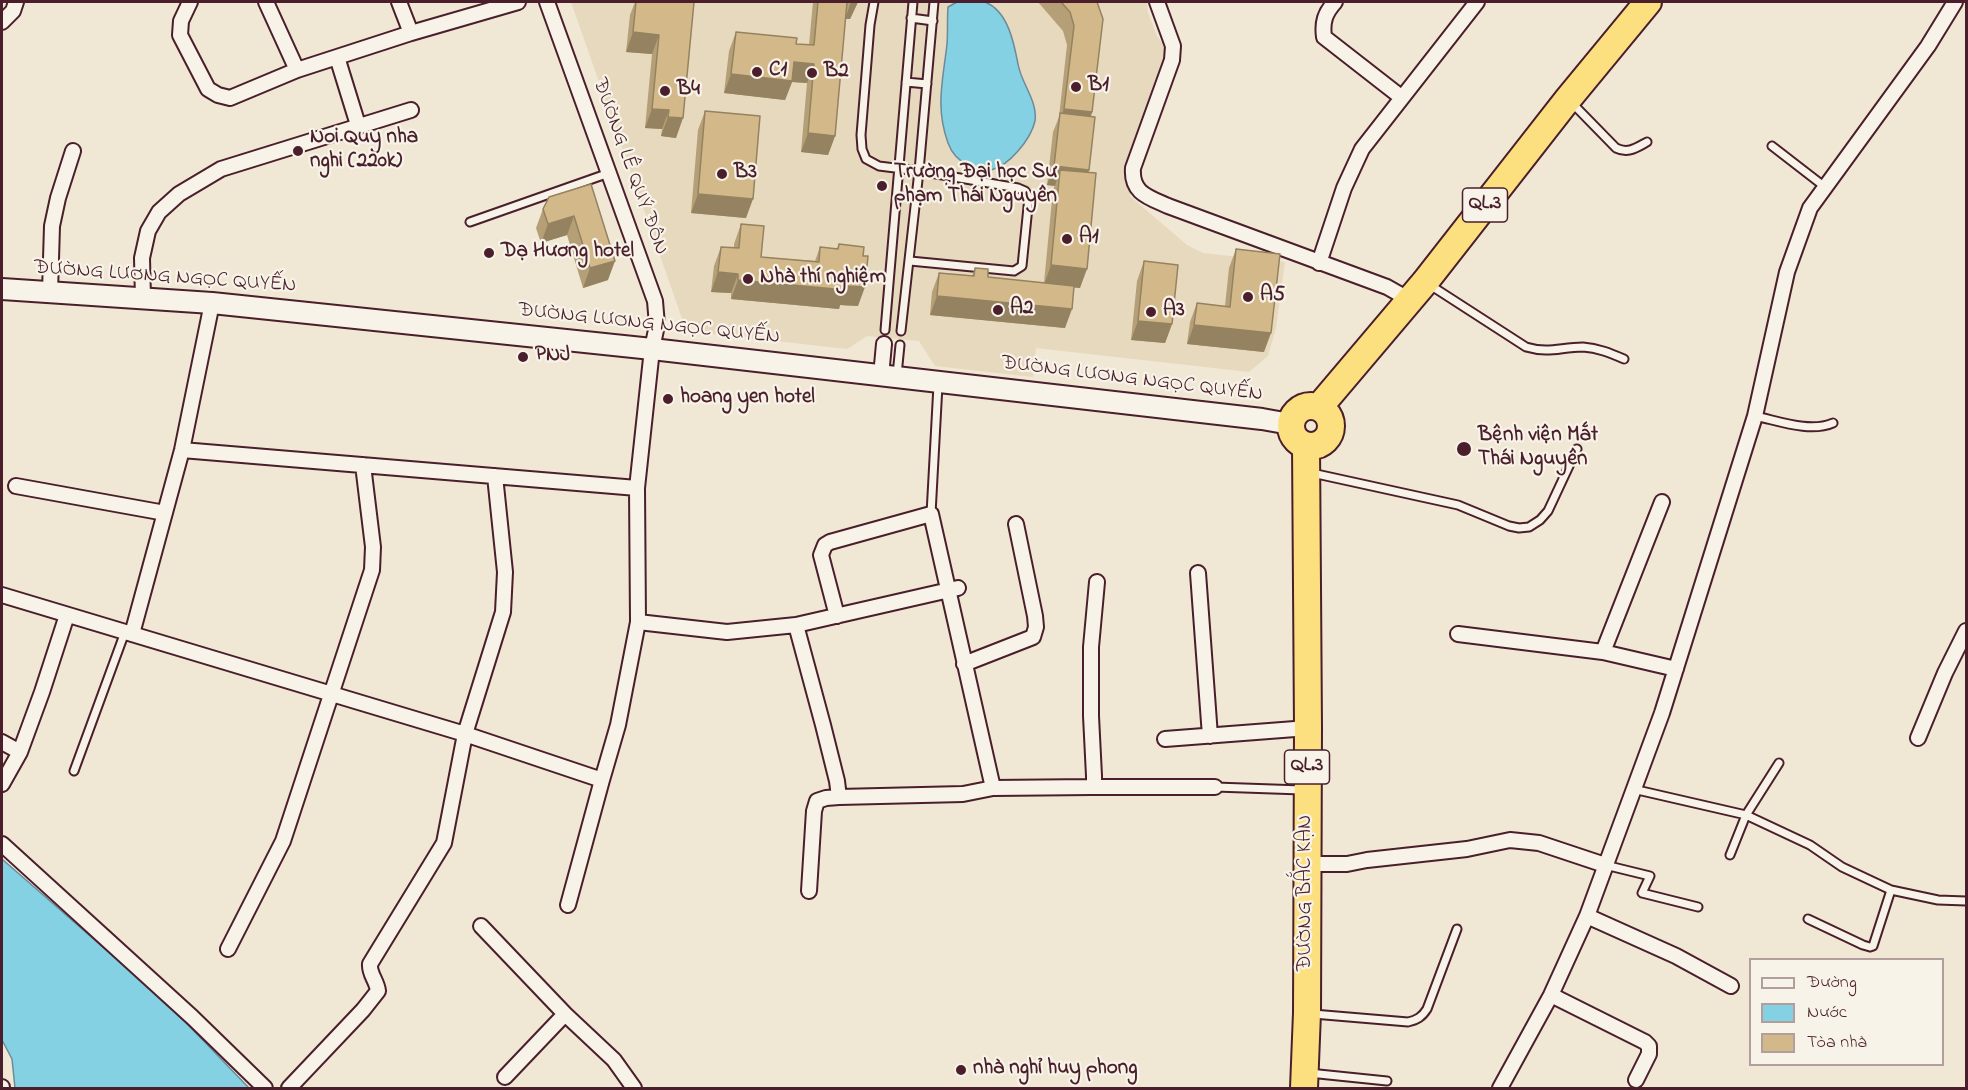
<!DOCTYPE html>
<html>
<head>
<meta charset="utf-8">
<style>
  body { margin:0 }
  #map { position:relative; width:1968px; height:1090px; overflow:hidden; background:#f0e7d5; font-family:"Indie Flower",sans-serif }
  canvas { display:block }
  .frame { position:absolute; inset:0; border:3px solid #4a1f2b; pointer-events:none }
  .legend { position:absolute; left:1749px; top:958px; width:195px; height:108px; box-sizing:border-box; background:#f7f3e8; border:2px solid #b29e9c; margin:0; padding:8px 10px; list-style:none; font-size:18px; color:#4a1f2b }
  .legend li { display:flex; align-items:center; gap:12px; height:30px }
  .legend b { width:30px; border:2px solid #b29e9c }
</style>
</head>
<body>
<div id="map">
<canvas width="1968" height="1090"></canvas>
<div class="frame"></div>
<ul class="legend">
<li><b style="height:8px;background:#f7f3e8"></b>Đường</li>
<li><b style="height:16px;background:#84d1e3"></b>Nước</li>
<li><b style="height:16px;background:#d3b989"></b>Tòa nhà</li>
</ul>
</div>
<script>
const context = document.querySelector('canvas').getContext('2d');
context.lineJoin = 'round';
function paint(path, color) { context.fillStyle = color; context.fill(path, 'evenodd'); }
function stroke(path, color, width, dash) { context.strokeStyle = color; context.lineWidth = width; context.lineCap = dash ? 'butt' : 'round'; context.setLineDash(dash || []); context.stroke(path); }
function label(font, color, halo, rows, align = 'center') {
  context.font = font + ' "Indie Flower",sans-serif'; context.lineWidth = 4.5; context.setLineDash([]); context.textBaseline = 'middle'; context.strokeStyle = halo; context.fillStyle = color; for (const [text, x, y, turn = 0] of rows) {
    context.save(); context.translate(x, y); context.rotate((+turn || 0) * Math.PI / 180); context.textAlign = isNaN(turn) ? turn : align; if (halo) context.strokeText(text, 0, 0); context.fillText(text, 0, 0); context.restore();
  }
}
paint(new Path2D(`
  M571,2H1147L1148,13L1157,36L1168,50L1126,176L1131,197L1187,245L1203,253L1285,262L1276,328L1268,356L1249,372L1036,348L1033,377L935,366L919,341L867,336L847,349L713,334L684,324Z`), '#e7d9be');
const water = new Path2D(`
  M957,2C966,1 977,0 985,2C1008,11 1014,43 1018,64C1021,83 1038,101 1035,121C1031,139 1009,166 991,170C984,172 976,169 969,166C959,161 952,154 948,143C935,107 943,80 947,44C948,32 947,19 948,7Z
  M2,859L169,1005L249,1088H15L12,1059L2,1040Z`);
paint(water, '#84d1e3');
stroke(water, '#6d8a99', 1.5);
const lane = new Path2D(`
  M874,2L870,25L861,135L862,149L866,159L879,166L919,171L1018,188L1025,191L1029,197L1022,266L1014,271L910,261
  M911,18L933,21
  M906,82L927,84
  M1572,103L1616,148C1628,154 1636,148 1647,142
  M1772,146L1825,187
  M470,222L609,173
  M1430,285L1526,347C1550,354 1560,347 1583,347C1598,348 1610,353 1624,359
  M885,330L913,2
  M901,331L919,171L934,2
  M897,375L900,345
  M1755,416C1779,421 1810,433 1833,423
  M1312,473L1458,505L1509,526L1519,528L1529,527L1540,520L1548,511L1577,449
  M931,514L938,385
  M74,771L125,632
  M1215,787L1302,790
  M1633,789L1746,815L1810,845L1842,867L1891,890L1938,900L1966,901
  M1730,855L1746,815L1779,763
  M1605,865L1650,876L1642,893L1698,907
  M1808,919L1863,945L1870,947L1873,946L1891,890
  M1313,1014L1408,1022C1417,1020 1422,1017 1427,1009L1457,929
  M1309,1073L1387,1081`);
const street = new Path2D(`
  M190,2L181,21L180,35L208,89L218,95L230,98L297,70L411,33L518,2
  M266,2L297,70
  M399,2L411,33
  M1157,2L1173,46L1172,60L1133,168C1131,193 1148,197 1168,206L1387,287L1410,300
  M1335,2C1325,13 1322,22 1324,37L1401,97
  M2,22L13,11L16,2
  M337,57L358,125
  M1319,263L1344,188L1362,149L1477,2
  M50,292L52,226L58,198L73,151
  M143,298L142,258L148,231L159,212L179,194L221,169L411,110
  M881,376L884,344
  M182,450L637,488
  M16,486L165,513
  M1198,573L1210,736
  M2,595L465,734L602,780L618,725L638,622L637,488L652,349L657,325L655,301L547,2
  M837,616L821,555L825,545L830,542L931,514L993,788
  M638,622L727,632L796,625L958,588
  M796,625L823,725L837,781L839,797L826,798L817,801L814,811L809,891
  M132,634L182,450L212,303
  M1458,634L1603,652L1676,669
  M1603,652L1662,502
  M964,664L1033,637L1036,627L1035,616L1016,524
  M1918,738L1945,673L1966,631
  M1165,739L1308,728
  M2,742L20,752
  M2,784L20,752L42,692L67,615
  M1091,787H1215
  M839,797L963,794L993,788L1091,787L1094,782V776L1091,716V647L1097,582
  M2,844L192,1017L265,1088
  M1307,864H1347L1367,860L1467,849L1510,840L1539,843L1605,865
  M568,905L602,780
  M1587,916L1676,956L1731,986
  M481,926L565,1014L614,1060L634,1088
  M228,949L283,841L372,570L373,547L363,465
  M1551,995L1645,1042L1649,1046V1054L1636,1080
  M505,1077L565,1014
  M2,1087V1088
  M289,1088L363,1010L378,991C377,981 369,974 370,964L444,843L465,734L503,612L505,572L495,476
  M1500,1088L1551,995L1587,916L1662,713L1755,416L1787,272L1810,208L1928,46L1955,2`);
const secondary = new Path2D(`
  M2,289L212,303L652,349L1262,419L1290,424`);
const highway = new Path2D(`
  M1291 426a20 20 0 1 1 40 0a20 20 0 1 1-40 0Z
  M1320,406L1425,282L1568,99L1648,2
  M1304,1088L1307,1013L1308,728L1306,446`);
stroke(lane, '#4a1f2b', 11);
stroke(street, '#4a1f2b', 18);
stroke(secondary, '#4a1f2b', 24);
stroke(highway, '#4a1f2b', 30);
stroke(lane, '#f7f3e8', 7);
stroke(street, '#f7f3e8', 14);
stroke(secondary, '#f7f3e8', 20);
stroke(highway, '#fce080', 26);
paint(new Path2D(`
  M635,2H694L676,138L661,136L662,129L645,128L652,54L626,52L630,15Z
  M813,2H858L850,19H845L835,136L828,155L801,152L807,83L792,82L785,100L724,93L729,51L736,32L796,44L809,45Z
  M1038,2H1097L1092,112L1091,117L1089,170L1088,173L1080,288L1074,287L1065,328L930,315L932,292L939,273L972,276L975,268L988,277L1044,283L1053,189L1055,186L1047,185L1053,132L1059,117L1067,45L1063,31Z
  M705,111L746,218L691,213L698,130Z
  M591,184L608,280L583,288L567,235L541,243L536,228L543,209Z
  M741,224L761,257L815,261L820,247L837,249L839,244L858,306L840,305L839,309L731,299V293L711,292L714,266L721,247L734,248V244Z
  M1236,249L1264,352L1187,344L1190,322L1197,303L1225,306L1229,268Z
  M1144,261L1172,324L1165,343L1131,340L1137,281Z`), '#b59f76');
paint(new Path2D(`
  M851,2H858L850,19H845Z
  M633,32L659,35L652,54L626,52Z
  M794,62L814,64L807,83L792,82L785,100L724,93L731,74Z
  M652,109L669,110L662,129L645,128Z
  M1064,109L1092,112L1085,132L1058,125Z
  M668,117L683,118L676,138L661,136Z
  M808,133L835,136L828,155L801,152Z
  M1054,166L1089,170L1082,189L1060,170L1055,186L1047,185Z
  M698,194L753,199L746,218L691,213Z
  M574,216L567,235L541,243L548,224Z
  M615,261L608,280L583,288L590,268Z
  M1051,265L1087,269L1080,288L1044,285Z
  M718,272L738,274L731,293L711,292Z
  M738,280L846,286L865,287L858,306L840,305L839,309L731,299Z
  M937,296L1072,309L1065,328L930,315Z
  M1138,321L1172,324L1165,343L1131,340Z
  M1194,325L1271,333L1264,352L1187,344Z`), '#948260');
const building = new Path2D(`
  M636,2H694L683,118L668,117L669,110L652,109L659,35L633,32Z
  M818,2H847L835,136L808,133L814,64L794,62L792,81L731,74L736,32L797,38L796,44L814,45Z
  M1061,2H1097L1103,19L1092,112L1064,109L1074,26L1070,12Z
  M705,111L760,116L753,199L698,194Z
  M1060,113L1095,117L1089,170L1054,166Z
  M1060,170L1096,173L1087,269L1051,265Z
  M591,184L615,261L590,268L574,216L548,224L543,209L549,197Z
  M741,224L764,226L761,257L819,262L820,247L838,249L839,244L864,247L863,256H868L865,287L846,286V290L738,280V274L718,272L721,247L739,248Z
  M1236,249L1280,254L1271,333L1194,325L1197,303L1230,307Z
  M1144,261L1178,265L1172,324L1138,321Z
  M975,268L988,269V277L1074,286L1072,309L937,296L939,273L974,276Z`);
paint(building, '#d3b989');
stroke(building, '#948260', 1.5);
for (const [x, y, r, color] of [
  [757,72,6,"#4a1f2b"],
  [812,73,6,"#4a1f2b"],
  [1076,87,6,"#4a1f2b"],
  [665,91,6,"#4a1f2b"],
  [298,151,6,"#4a1f2b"],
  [722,174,6,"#4a1f2b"],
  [882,186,6,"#4a1f2b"],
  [1067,239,6,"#4a1f2b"],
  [489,253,6,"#4a1f2b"],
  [748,279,6,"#4a1f2b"],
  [1248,297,6,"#4a1f2b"],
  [998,310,6,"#4a1f2b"],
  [1151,312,6,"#4a1f2b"],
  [523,357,6,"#4a1f2b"],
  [668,399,6,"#4a1f2b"],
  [1464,449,8,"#4a1f2b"],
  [961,1070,6,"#4a1f2b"]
]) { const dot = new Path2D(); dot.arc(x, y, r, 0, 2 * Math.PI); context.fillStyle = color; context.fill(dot); stroke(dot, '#f7f3e8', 2); }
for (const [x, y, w] of [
  [1485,205,45],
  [1307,767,45]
]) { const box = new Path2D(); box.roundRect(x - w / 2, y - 17, w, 34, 4.5); context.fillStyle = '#f7f3e8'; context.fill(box); stroke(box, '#4a1f2b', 1.5); }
label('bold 20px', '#4a1f2b', null, [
  ["QL.3",1485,205],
  ["QL.3",1307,767]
]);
label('bold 21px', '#4a1f2b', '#f7f3e8', [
  ["C1",769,72],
  ["B2",824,73],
  ["B1",1088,87],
  ["B4",677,91],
  ["Noi Quy nha",310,139],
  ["nghi (220k)",310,163],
  ["B3",734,174],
  ["Trường Đại học Sư",894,174],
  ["phạm Thái Nguyên",894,198],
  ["A1",1079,239],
  ["Dạ Hương hotel",501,253],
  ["Nhà thí nghiệm",760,279],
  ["A5",1260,297],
  ["A2",1010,310],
  ["A3",1163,312],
  ["PNJ",535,357],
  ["hoang yen hotel",680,399],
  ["Bệnh viện Mắt",1478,437],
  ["Thái Nguyên",1478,461],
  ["nhà nghỉ huy phong",973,1070]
], 'left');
label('21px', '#4a1f2b', '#f7f3e8', [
  ["ĐƯỜNG LÊ QUÝ ĐÔN",629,167,70],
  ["ĐƯỜNG LƯƠNG NGỌC QUYẾN",165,278,4],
  ["ĐƯỜNG LƯƠNG NGỌC QUYẾN",649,325,6],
  ["ĐƯỜNG LƯƠNG NGỌC QUYẾN",1132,380,7],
  ["ĐƯỜNG BẮC KẠN",1307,893,-90]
]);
</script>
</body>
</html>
